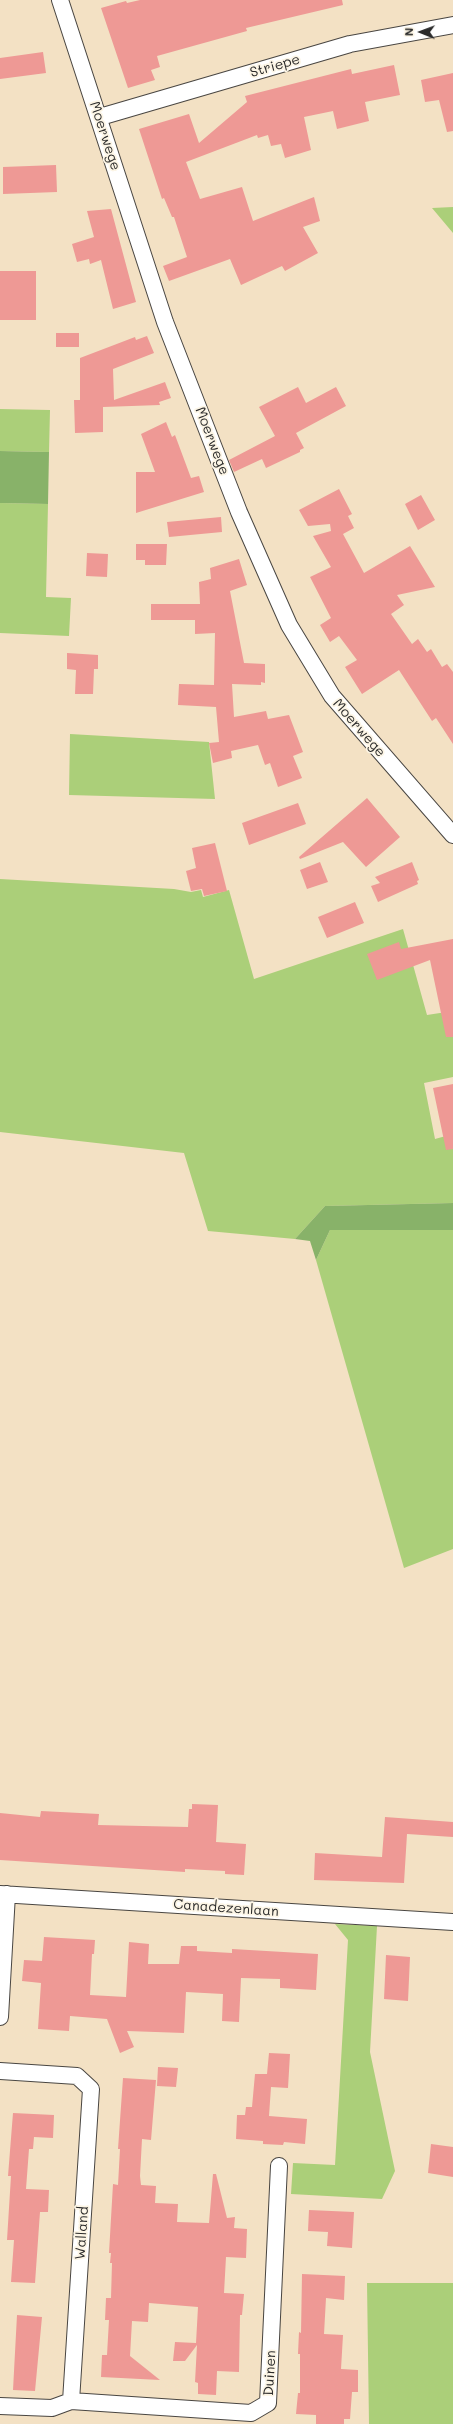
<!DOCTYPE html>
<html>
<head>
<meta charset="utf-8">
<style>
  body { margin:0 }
  #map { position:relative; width:453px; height:2424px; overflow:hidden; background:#f3e1c4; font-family:Mali,sans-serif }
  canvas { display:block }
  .north { position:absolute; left:401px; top:12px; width:40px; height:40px; -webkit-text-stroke:3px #fcf5e5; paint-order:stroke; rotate:271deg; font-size:11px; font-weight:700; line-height:16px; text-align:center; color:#2b2b2b }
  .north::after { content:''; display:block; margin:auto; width:14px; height:18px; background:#2b2b2b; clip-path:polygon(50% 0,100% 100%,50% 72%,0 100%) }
</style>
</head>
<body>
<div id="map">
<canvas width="453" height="2424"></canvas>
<div class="north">N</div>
</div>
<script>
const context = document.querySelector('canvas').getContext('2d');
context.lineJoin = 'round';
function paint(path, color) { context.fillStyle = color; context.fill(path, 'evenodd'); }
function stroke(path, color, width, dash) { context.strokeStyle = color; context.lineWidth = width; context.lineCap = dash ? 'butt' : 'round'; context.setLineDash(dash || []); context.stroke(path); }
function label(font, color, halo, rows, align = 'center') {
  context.font = font + ' Mali,sans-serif'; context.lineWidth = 3.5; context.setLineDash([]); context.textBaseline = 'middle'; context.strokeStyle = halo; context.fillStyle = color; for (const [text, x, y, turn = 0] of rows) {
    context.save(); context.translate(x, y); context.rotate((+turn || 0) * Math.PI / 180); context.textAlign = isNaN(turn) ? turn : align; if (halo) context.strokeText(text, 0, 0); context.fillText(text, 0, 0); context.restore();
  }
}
paint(new Path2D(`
  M453,207V233L432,208Z
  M0,409L50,410L49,452L0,451Z
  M0,503L48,504L46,597L71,598L69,636L0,633Z
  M70,734L209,742L215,799L69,795Z
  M0,879L174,889L191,892L201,890L203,897L229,890L254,979L403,929L427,1015L453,1011V1077L424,1083L435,1139L453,1134V1203L325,1206L295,1239L208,1231L184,1153L0,1132Z
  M330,1230H453V1549L404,1568L316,1260Z
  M335,1924L377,1926L370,2052L395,2171L382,2199L291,2194L293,2163L335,2165L348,1940Z
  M367,2283H453V2424H369Z`), '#abcf79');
paint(new Path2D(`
  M0,451L49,452L48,504L0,503Z
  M453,1203V1230H330L316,1260L310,1241L295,1239L325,1206Z`), '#88b269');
paint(new Path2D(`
  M140,0H342L343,5L246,28L247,31L157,56L160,67L151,70L155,80L128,88L101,8L126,1L127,3Z
  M43,52L46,73L0,79V58Z
  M394,65L400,95L365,102L369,121L337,129L333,111L304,117L311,150L285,158L281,144L271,146L268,135L258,138L257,135L186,162L200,199L242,187L253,221L314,197L320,221L303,227L318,253L285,271L282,266L241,285L230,259L169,281L163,266L187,257L174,217H172L164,198L162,199L139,129L189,114L199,143L247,102L245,96L351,69L352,74Z
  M453,73V131L447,132L439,100L425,102L421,80Z
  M56,165L57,192L3,194V167Z
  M111,209L136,302L113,309L101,260L90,264L89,259L77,262L72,244L94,237L87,211Z
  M0,271H36V320H0Z
  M56,333H79V347H56Z
  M147,336L154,353L113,369L114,400L165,382L171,398L159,402L160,405L103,407V432L75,433L74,400H80V358L135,337L136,340Z
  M298,387L306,403L336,387L346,406L296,433L304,448L300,450V452L266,468L262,459L234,472L229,460L275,436L259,407Z
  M166,422L172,437L175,435L191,478L199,476L204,492L136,513V472H155L141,434Z
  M339,489L352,514L348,516L354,528L343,534L364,573L410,546L435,587L397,595L404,605L391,614L412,644L418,639L427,652L431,649L442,667L447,664L453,672V744L436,718L432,721L399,670L362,694L345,667L357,660L339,636L330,642L320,625L331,618L310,577L331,567L313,536L331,531L330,524L308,526L299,510Z
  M421,495L435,520L418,530L405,504Z
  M221,517L222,532L169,537L167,522Z
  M136,544H167L166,565H145V560H136Z
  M87,553L108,554L107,577L86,576Z
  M239,559L247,585L230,591L244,663L265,664V683L261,682V685L232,684L234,717L266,711L268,719L289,715L303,752L293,756L302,778L278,787L270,763L265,765L258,745L231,751L232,758L213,763L209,743L219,742L216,707L178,705L179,684L214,685L215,633L195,634V620H151V604H200L199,582L211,579L210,568Z
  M67,653L98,655V669H94L93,694H75L76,670L67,669Z
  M367,798L400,837L366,867L343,842L300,859L299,857Z
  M298,803L306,824L249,845L242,823Z
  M215,843L227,891L204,896L202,889L191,891L186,871L196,868L192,848Z
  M320,862L328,882L307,889L300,870Z
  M412,862L419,880L417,881L418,884L378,902L371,886L380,883L375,877Z
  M355,902L364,923L327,938L318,917Z
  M453,939V1037H446L430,960L377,980L367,954L399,942L401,949Z
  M453,1084V1149L446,1150L433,1088Z
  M192,1804L218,1805L216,1842L246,1844L244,1875L225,1874V1871L185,1869V1872L0,1860V1813L40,1817L41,1811L99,1814L98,1825L188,1827L189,1809H192Z
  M385,1817L453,1822V1837L407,1834L404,1883L314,1880L315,1853L382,1857Z
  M44,1937L95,1940L94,1954H92L90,1995L126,1997L129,1942L149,1944L148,1964H179L181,1946H197V1951L232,1953V1949L318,1954L316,1990L280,1988V1979L241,1978L239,2022L222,2021L223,1994L186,1992L184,2033L127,2031L134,2047L120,2053L107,2019L70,2016L69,2031L38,2029L41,1983L22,1981L24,1960L42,1961Z
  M386,1955L410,1957L408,2001L384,1999Z
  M269,2053L290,2054L288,2088L271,2087L269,2116L307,2119L305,2144L284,2142L283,2145L263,2144V2141L236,2139L237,2115H245L246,2107H252L255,2074H267Z
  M158,2067L178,2068L176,2087L157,2086Z
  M123,2078L156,2080L151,2140L142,2139L140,2176L141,2185L156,2186L155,2203L178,2204L177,2222L209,2223L213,2174H216L227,2218L235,2217L234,2228L247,2229L246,2258L226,2257L224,2293L244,2294L242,2315H240L239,2372L217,2371L216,2395L198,2394V2383L195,2382L197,2345L185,2361H173L175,2342L196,2343L198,2307L149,2303L148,2322L132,2321L130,2356L160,2380L101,2377L102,2355H107L109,2320H105L106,2298H111L112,2263H110L111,2253H109L113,2184L118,2185L120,2149H118Z
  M13,2113L54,2115L53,2138L34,2137L33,2149H29L26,2189L49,2190L48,2212H40L35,2283L11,2282L14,2240H7L11,2176H8Z
  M431,2144L453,2147V2177L428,2173Z
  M309,2210L354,2212L352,2248L327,2246L328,2232L308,2231Z
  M302,2274L345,2276L344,2300L326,2298L324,2334L343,2335L341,2369L358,2370V2392H352L350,2419H344V2424H316V2415L296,2414L298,2393H300V2354H298L299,2332L301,2333Z
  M17,2315L42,2317L35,2391L13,2390Z`), '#ee9995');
const minor = new Path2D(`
  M60,0L165,322L239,512L289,625L332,696L453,835
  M100,117L350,44L453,25
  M0,1894L453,1922
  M0,2017L7,1894
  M0,2071L77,2076L91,2089L71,2401L52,2408L0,2406
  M71,2401L251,2413L268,2403L279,2166`);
stroke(minor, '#494642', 18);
stroke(minor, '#fff', 16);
label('14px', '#2b2b2b', '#fcf5e5', [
  ["Striepe",275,66,-16],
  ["Moerwege",105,136,72],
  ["Moerwege",212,441,69],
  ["Moerwege",359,728,49],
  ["Canadezenlaan",226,1908,4],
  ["Walland",82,2233,-86],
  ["Duinen",270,2373,-87]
]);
</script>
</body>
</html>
